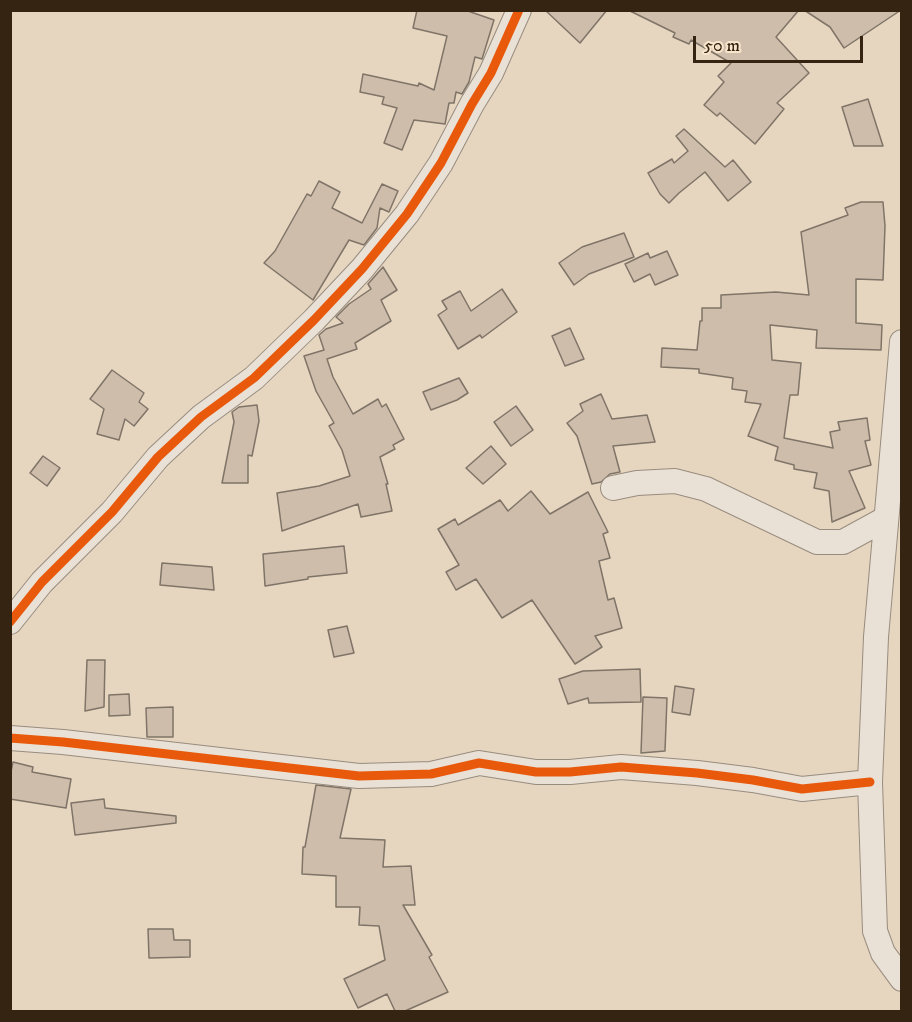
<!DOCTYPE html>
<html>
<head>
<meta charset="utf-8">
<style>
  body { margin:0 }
  #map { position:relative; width:912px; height:1022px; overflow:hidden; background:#e6d6c0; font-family:"IM FELL DW Pica",serif }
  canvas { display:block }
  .frame { position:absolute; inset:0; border:12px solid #362413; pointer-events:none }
  .scale { position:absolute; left:693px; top:36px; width:170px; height:27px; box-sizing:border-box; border:3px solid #362413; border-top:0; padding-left:8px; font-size:18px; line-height:21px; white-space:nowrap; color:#362413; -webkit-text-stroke:4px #f8e6cc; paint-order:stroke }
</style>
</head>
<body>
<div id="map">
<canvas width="912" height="1022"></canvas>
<div class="frame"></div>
<div class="scale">50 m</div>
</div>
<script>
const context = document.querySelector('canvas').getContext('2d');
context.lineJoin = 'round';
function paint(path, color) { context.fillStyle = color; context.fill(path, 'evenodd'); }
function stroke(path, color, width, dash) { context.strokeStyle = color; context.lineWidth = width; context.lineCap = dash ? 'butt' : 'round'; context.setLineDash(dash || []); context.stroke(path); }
const building = new Path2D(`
  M417,10H465L494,20L482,59L475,57L469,82L462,94L456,92L454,103H449L445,124L414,120L402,150L384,143L397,108L382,104L384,97L360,92L363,74L418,86L419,83L434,90L447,36L413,28Z
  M545,10H607L580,43Z
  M628,10H799L776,37L809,73L777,103L784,109L755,144L720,113L717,116L704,105L724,82L718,76L731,63L691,40L689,44L673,37L675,33Z
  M804,10H901L844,48L830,27Z
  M868,99L883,146H854L842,107Z
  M684,129L725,167L733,160L751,182L728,201L705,172L679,193L669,203L660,194L648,173L672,159L674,163L688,151L676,136Z
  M319,181L340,192L332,208L362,223L382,184L398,191L389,212L380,208L377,228L364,245L349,240L313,300L264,263L275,251L307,194L311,196Z
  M861,202H883L885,226L883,280L856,279V323L882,325L881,350L816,348L817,330L770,325L772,360L801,363L798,395H790L784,438L833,448L830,432L840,430L838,422L867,418L870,440L865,441L871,465L849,471L865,508L832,522L829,491L814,488L817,473L794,469V465L775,460L778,447L748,436L761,404L745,402L747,391L732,389L733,378L699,373V369L661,367L662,348L697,350L700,321H702V308H721V295L776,292L809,295L801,232L848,215L845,208Z
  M624,233L634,257L589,274L574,285L559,263L582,247Z
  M667,251L678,275L655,285L650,274L634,282L625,264L648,253L650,258Z
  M383,267L397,290L381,300L391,321L355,343L357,349L327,359L333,377L353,414L378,399L382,407L386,404L404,439L393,445L395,449L380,457L388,484H386L392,511L361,517L358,504L282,531L277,493L319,486L350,476L342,450L329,426L334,423L316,391L304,356L324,350L319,335L326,329L343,323L336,317L349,304L371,289L368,284Z
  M502,289L517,312L482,338L480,335L458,349L438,315L447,309L442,301L460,291L471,311Z
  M570,328L584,359L565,366L552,336Z
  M112,370L144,393L139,402L148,409L134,426L125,419L119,440L97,434L104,409L90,399Z
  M459,378L468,393L457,400L431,410L423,392Z
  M601,394L612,419L647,415L655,442L613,446L620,472L610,474L601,482L592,484L577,436L567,423L583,411L580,404Z
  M257,405L259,421L252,456L248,455V483H222L234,422L232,412L239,407Z
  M516,406L533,430L511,446L494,422Z
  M491,446L506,464L483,484L466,468Z
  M43,456L60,468L47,486L30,473Z
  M531,491L550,514L588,492L608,532L603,534L610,558L599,561L608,600L614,598L622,628L595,636L602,647L575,664L532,600L502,618L476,579L456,590L446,572L459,565L438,529L455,519L458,525L500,500L508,511Z
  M344,546L347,573L308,577V579L265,586L263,554Z
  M162,563L212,567L214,590L160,585Z
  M347,626L354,653L334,657L328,630Z
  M87,660H105L104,707L85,711Z
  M640,669L641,702L589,703L588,698L568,704L559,679L583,671Z
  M675,686L694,689L690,715L672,712Z
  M129,694L130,715L109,716V695Z
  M643,697L667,698L665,751L641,753Z
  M173,707V737H147L146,708Z
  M13,762L33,767L32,772L71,779L66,808L10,799V776Z
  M316,785L351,789L340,838L385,840L383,867L411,866L415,905H403L432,955L429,957L448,992L405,1011H395L387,994L358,1008L344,979L385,960L379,926L359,925L360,907H336V876L302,874L303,847H305Z
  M104,799L105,808L176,816V823L75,835L71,803Z
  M148,929H173L174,940H190V957L149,958Z`);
paint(building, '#cebdab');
stroke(building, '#7f7467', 1.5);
const minor = new Path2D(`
  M902,342L876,637L870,782L875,931L883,953L902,979
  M613,488L637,483L675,481L706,489L817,542H843L885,519
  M10,622L42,582L112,512L158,457L201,417L254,378L314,320L362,269L407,214L441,163L472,104L491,73L519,10
  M10,738L63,742L359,776L431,774L479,763L536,772H570L621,767L697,773L753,780L802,789L870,782`);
stroke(minor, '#988c7e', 26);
stroke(minor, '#e9e1d6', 24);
stroke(new Path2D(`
  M10,622L42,582L112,512L158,457L201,417L254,378L314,320L362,269L407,214L441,163L472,104L491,73L519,10
  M10,738L63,742L359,776L431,774L479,763L536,772H570L621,767L697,773L753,780L802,789L870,782`), '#e8590c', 9);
</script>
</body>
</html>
